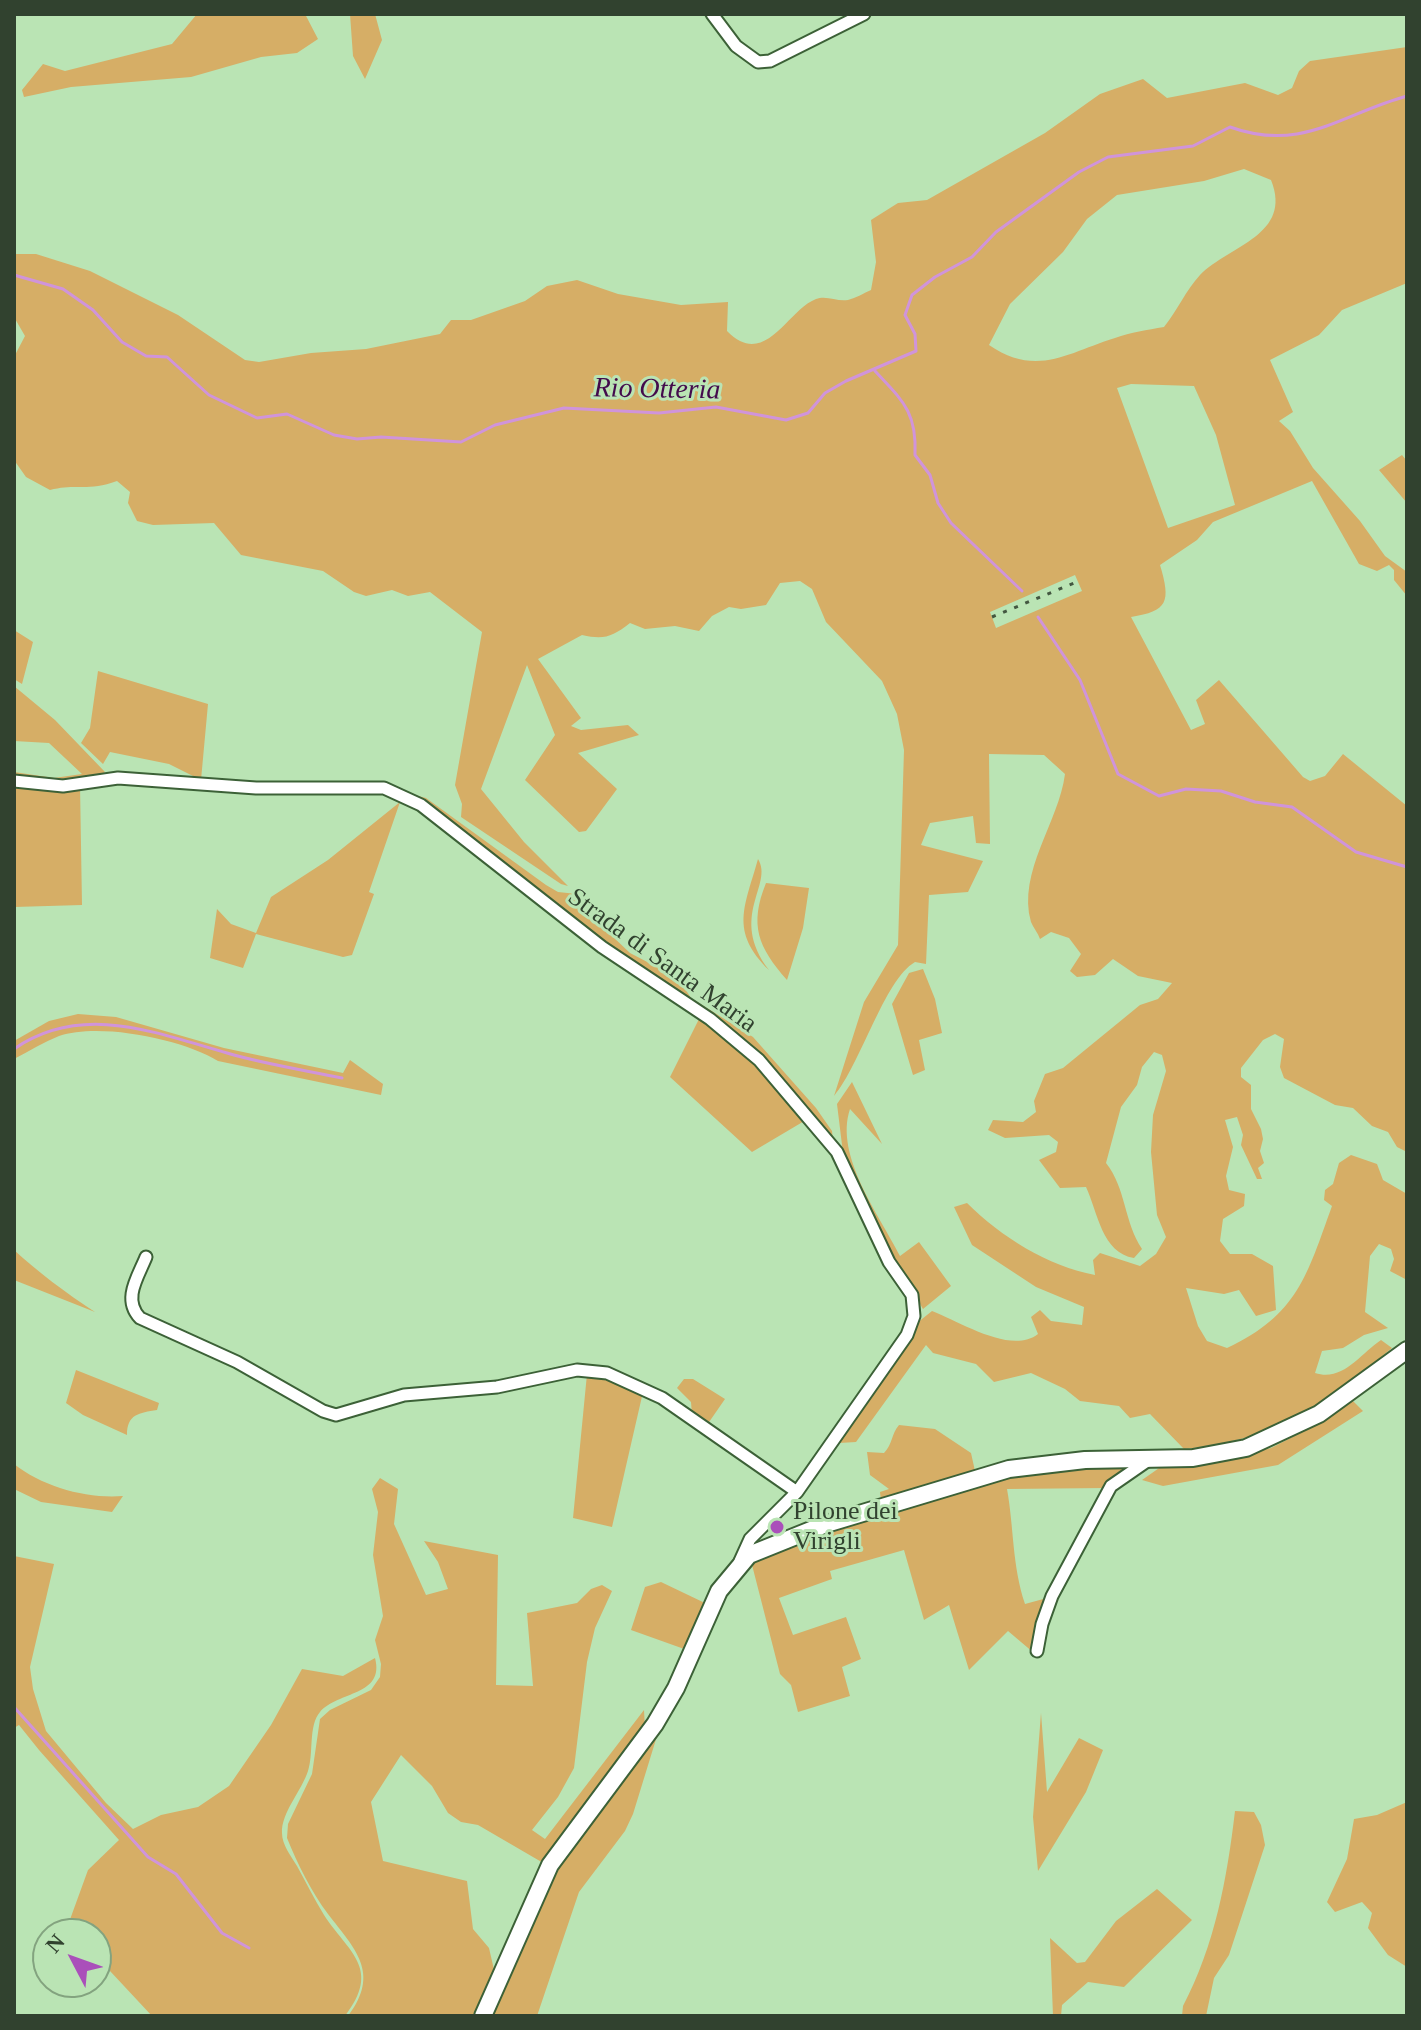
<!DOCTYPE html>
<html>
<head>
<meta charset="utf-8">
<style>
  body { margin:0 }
  #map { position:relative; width:1421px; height:2030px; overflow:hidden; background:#bae4b4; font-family:Georgia,serif }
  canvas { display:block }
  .frame { position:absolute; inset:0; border:16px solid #31422f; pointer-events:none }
  .north { position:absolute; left:32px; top:1918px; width:80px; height:80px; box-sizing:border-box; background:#bae4b4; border:2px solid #83a37f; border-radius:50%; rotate:311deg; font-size:22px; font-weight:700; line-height:32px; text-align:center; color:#31422f }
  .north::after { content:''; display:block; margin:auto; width:28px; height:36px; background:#aa4fba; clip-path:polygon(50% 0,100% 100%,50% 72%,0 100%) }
</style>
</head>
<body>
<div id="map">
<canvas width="1421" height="2030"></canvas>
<div class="frame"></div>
<div class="north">N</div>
</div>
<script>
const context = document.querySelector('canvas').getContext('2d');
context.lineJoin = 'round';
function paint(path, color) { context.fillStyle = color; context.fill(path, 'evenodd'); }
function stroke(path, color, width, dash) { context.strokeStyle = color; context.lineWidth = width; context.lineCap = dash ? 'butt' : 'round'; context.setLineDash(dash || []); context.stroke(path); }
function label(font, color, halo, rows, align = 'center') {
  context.font = font + ' Georgia,serif'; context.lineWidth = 6; context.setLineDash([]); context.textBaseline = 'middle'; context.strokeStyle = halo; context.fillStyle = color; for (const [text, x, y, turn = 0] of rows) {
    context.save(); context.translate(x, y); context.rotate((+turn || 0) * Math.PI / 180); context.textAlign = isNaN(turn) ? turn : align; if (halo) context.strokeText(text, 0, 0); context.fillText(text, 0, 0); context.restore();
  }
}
paint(new Path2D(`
  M197,14H305L318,39L297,53L261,57L191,77L71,87L24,97L22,90L43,64L65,71L172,44Z
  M350,14H375L382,40L365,79L353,56Z
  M1407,47V283L1342,310L1319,335L1270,360L1293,412L1279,421L1290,431L1313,468L1360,521L1385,556L1407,572V596L1394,580V570L1389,565L1377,571L1359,564L1312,481L1213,522L1197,540L1160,565C1171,602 1168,611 1131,617L1191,730L1205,724L1196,700L1219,680L1303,777L1310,781L1325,776L1343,754L1407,806V1152L1397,1147L1388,1132L1372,1126L1353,1108L1335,1105L1284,1078L1280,1067L1284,1039L1275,1034L1263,1040L1241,1068V1077L1251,1085V1109L1261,1129L1263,1139L1260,1151L1264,1163L1258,1168L1262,1179H1257L1241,1145L1243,1135L1237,1117L1225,1120L1233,1147L1226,1176L1229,1190L1245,1194L1244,1206L1223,1219L1220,1241L1230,1254H1252L1273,1266L1276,1310L1256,1316L1239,1290L1224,1294L1186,1288L1198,1326L1207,1341L1227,1348C1298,1315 1307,1275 1332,1206L1324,1200L1325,1190L1333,1184L1339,1163L1351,1155L1377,1164L1383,1180L1407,1194V1280L1390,1271L1394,1259L1391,1249L1379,1244L1370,1256L1365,1312L1388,1328L1364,1335L1343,1348L1322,1351L1315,1373C1343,1382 1360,1354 1381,1340L1392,1348C1377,1360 1364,1374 1350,1385C1301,1423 1245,1443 1184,1449L1150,1414L1130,1418L1119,1406L1080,1401L1065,1389L1031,1373L994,1382L976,1364L933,1353L926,1345L856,1442L839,1443L917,1323L932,1311C961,1322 1011,1355 1038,1334L1031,1317L1040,1310L1051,1321L1082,1325L1084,1307L1036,1287L972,1245L954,1207L967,1203C1001,1237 1048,1266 1095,1275L1093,1260L1100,1253L1140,1266L1156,1254L1166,1237L1157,1215L1151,1152L1153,1115L1166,1071L1162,1055L1154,1052L1142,1067L1137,1085L1121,1107L1106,1163C1126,1188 1124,1222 1142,1249L1134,1258C1102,1253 1098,1213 1086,1187L1060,1188L1039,1160L1056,1152L1058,1142L1049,1135L1005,1138L988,1130L993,1120L1023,1122L1036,1112L1034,1101L1045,1074L1063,1068L1140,1005L1158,999L1172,983L1138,976L1113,959L1095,975L1077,977L1070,971L1081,954L1069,938L1051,932L1040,939C1038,933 1033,927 1031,922C1017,872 1059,822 1065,774L1044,755L989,754L990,844L976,843L973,816L930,823L921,845L983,861L968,892L929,895L926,964L915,962C884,980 861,1064 834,1096L864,1002L898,945L904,750L897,714L882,681L826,622L812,589L800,581L780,583L766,605L741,609L729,607L712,616L699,631L675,626L645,629L630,623C612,637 604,640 582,635L538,659L581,718L571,726L581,730L628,725L639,735L578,753L617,789L586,831L579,832L525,780L555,735L527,665L481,789L524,842L568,886L561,884L461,817L462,804L455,785L482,632L430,592L408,596L392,590L366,596L354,592L323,571L241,555L214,523L153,525L137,521L128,503L130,492L117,481C88,492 77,483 50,490L26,477L14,460V357L25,336L14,317V254H36L90,271L178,315L245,360L259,362L311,353L366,349L440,334L451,320H471L525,301L547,286L577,280L618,294L681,305L728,302L727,331C765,370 787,310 816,299C827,295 837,302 848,300C856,298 864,293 871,290L876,262L871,220L898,203L927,200L1045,133L1100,94L1143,79L1167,98L1245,83L1278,95L1292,88L1299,71L1310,61ZM1244,169L1271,180C1293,235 1230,245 1200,275C1186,290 1177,311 1164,327C1147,330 1131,332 1115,338C1069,352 1037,378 989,345L1010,304L1063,252L1087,219L1117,195L1204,181ZM1131,384L1194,386L1216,435L1235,505L1168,528L1117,388ZM1075,575L1082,591L996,628L990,612Z
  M1402,455L1407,461V503L1379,470Z
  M14,630L33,642L22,684L14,679Z
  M98,671L208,704L201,780L169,764L110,752L103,764L81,743L90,728Z
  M14,686L55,720L105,772C81,791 42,781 14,779V772L54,778L82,774L49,743L14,741Z
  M14,784L80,785L82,905L14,907Z
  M406,793L426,798L546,885L558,892L577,894L572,898L630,953L678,978L691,998L753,1037L816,1108L832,1131L833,1141L785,1080L738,1035L709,1012L657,981Z
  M400,802L369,892L374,894L352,955L343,957L256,934L243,968L210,958L217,909L231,924L256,933L271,897L328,860Z
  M758,859C774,885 728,916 769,970C729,931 745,906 758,859Z
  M766,883L809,888L803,928L787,980C758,947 749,925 766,883Z
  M923,969L935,999L942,1033L919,1040L925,1070L913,1075L892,1004L909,973Z
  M78,1014L116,1017L224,1048L343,1073L350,1060L383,1084L381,1095L218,1061C183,1039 99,1022 59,1036C44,1042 29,1051 14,1059V1041L49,1021Z
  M700,1017L759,1067L806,1120L752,1152L670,1077Z
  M852,1082L882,1144L850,1109C834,1156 880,1216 900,1256L919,1242L951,1286L923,1309L895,1262L843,1153L837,1104Z
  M14,1250C38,1272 66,1293 95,1312L14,1280Z
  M76,1370L159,1403L157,1410C139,1413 127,1414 127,1435L83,1415L66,1403Z
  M587,1374L643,1392L612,1527L573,1518Z
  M684,1379H693L725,1399L707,1425L692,1415L691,1402L677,1388Z
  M1352,1400L1363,1411L1278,1465L1163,1486L1142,1480L1162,1466L1225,1460L1271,1448L1322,1422Z
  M899,1425L935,1429L971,1453L975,1471L881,1501L880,1492L889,1489L870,1475L867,1452L884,1453C893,1444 891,1434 899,1425Z
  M14,1464C43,1487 87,1499 123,1496L112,1512L41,1502L14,1489Z
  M1139,1464L1119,1473L1106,1488L1007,1489C1014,1528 1012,1565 1025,1604L1047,1598L1034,1653L1008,1631L969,1670L949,1605L924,1620L904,1550L830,1571L832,1579L779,1598L793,1635L846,1617L861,1659L842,1667L850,1696L798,1712L791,1685L780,1674L751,1561L768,1551L991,1479L1042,1470Z
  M380,1478L398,1489L394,1524L426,1595L448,1589L438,1562L424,1541L498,1555L496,1685L533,1686L527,1613L577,1603L591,1589L602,1585L612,1591L595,1628L587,1662L574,1768L558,1797L532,1830L545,1839L644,1710L645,1729L545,1864L478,1825L461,1822L448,1813L432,1786L401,1755L371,1802L383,1861L467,1881L473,1929L489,1948L495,1974L477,2016H348C381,1973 355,1949 328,1914C312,1893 297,1863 287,1838L288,1824L312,1774L320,1719L330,1710L371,1690L380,1677L381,1664L375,1640L383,1616L373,1555L378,1512L372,1489Z
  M14,1556L54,1564L30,1667L33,1689L46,1731L106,1803L133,1829L161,1815L198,1807L229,1786L271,1725L302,1669L343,1676L375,1658C385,1696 338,1691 320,1712C308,1726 314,1753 308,1771C302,1790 281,1813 282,1833C282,1845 291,1856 297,1866C306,1882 314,1899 324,1915C348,1952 382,1968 345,2016H152L96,1956V1934H73L68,1925L88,1870L119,1840L39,1750L19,1725L14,1728Z
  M661,1582L707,1604L687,1650L631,1630L645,1587Z
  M1041,1713L1047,1792L1079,1738L1103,1750L1086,1792L1038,1871L1033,1817Z
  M661,1723L633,1814L625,1831L579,1892L537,2016H489L547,1880Z
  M1407,1802V1967L1388,1955L1368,1928L1372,1913L1362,1902L1335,1912L1327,1902L1347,1859L1354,1819L1377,1815Z
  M1235,1811L1254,1812L1261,1825L1265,1845L1229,1955L1214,1978L1206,2016H1182L1183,2006C1215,1945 1227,1879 1235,1811Z
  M1157,1889L1192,1920L1124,1987L1088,1982L1062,2005L1061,2016H1053L1050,1938L1077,1963L1085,1962L1116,1921Z`), '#d6ae66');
stroke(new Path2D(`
  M14,275L63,289L93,310L122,342L146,356L167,357L209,395L257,418L287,414L334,435L357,439L381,437L461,442L495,425L564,408L659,413L716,407L786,420L808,413L825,393L846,381L916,351L915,334L905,315L912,295L935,277L972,257L996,232L1079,172L1108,157L1193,146L1230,127C1302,153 1341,114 1407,96
  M875,371C903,401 917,412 915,455L930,475L938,503L951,523L1022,591
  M1038,617L1080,680L1118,774L1159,796L1186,789L1221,791L1255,802L1292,807L1356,852L1407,867
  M14,1049C82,1002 156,1033 227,1053C264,1064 304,1070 342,1078
  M14,1707L148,1857L176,1874L222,1933L249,1948`), '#d094da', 3);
const minor = new Path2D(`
  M712,14L736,46L758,62L770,61L864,14
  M14,781L63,786L118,778L256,788H384L421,805L602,947L710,1019L759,1060L837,1152L889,1262L912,1295L914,1316L907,1335L797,1492L750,1539L740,1561
  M146,1257C138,1277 122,1299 140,1318L237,1362L323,1411L336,1415L404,1395L497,1387L577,1370L607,1373L662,1398L797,1492
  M1037,1651L1042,1624L1052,1596L1111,1486L1150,1459`);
const secondary = new Path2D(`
  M483,2016L550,1865L655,1724L676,1688L719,1591L749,1555L826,1524L1009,1469L1085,1460L1193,1458L1246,1448L1319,1414L1407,1350`);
stroke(minor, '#3c6137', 15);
stroke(secondary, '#3c6137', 20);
stroke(minor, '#fff', 11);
stroke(secondary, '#fff', 16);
stroke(new Path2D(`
  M992,617L1079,581`), '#435740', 3, [4, 8]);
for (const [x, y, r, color] of [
  [777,1527,8,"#aa4fba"]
]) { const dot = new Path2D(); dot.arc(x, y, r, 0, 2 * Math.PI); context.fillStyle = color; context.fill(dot); stroke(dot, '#bae4b4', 3); }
label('26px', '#31422f', '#bae4b4', [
  ["Strada di Santa Maria",662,961,36]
]);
label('26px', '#31422f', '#bae4b4', [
  ["Pilone dei",793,1512],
  ["Virigli",793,1542]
], 'left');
label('italic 28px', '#430b4c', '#bae4b4', [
  ["Rio Otteria",657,390,1]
]);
</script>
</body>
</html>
